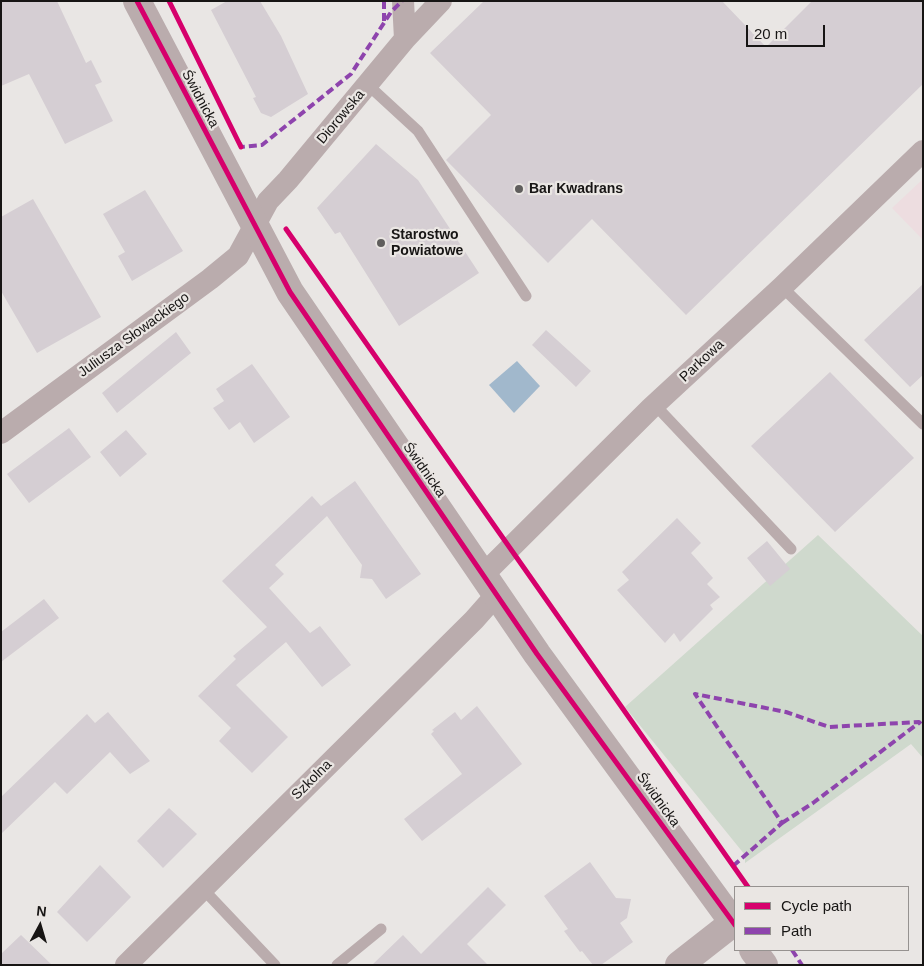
<!DOCTYPE html>
<html>
<head>
<meta charset="utf-8">
<style>
  body { margin:0 }
  #map { position:relative; width:924px; height:966px; overflow:hidden; background:#e9e6e4; font-family:Helvetica,sans-serif }
  canvas { display:block }
  .frame { position:absolute; inset:0; border:2px solid #171514; pointer-events:none }
  .legend { position:absolute; left:734px; top:886px; width:175px; height:65px; box-sizing:border-box; background:#eae6e3; border:1px solid #969290; margin:0; padding:6px 9px; list-style:none; font-size:15px; color:#171514 }
  .legend li { display:flex; align-items:center; gap:10px; height:25px }
  .legend b { width:25px; border:1px solid #969290 }
  .north { position:absolute; left:15px; top:901px; width:50px; height:50px; -webkit-text-stroke:4px #eae6e3; paint-order:stroke; rotate:6deg; font-size:14px; font-weight:700; line-height:20px; text-align:center; color:#171514 }
  .north::after { content:''; display:block; margin:auto; width:18px; height:22px; background:#171514; clip-path:polygon(50% 0,100% 100%,50% 72%,0 100%) }
  .scale { position:absolute; left:746px; top:25px; width:79px; height:22px; box-sizing:border-box; border:2px solid #171514; border-top:0; padding-left:6px; font-size:15px; line-height:18px; white-space:nowrap; color:#171514; -webkit-text-stroke:4px #eae6e3; paint-order:stroke }
</style>
</head>
<body>
<div id="map">
<canvas width="924" height="966"></canvas>
<div class="frame"></div>
<ul class="legend">
<li><b style="height:6px;background:#d6006c"></b>Cycle path</li>
<li><b style="height:6px;background:#8e44ad"></b>Path</li>
</ul>
<div class="north">N</div>
<div class="scale">20 m</div>
</div>
<script>
const context = document.querySelector('canvas').getContext('2d');
context.lineJoin = 'round';
function paint(path, color) { context.fillStyle = color; context.fill(path, 'evenodd'); }
function stroke(path, color, width, dash) { context.strokeStyle = color; context.lineWidth = width; context.lineCap = dash ? 'butt' : 'round'; context.setLineDash(dash || []); context.stroke(path); }
function label(font, color, halo, rows, align = 'center') {
  context.font = font + ' Helvetica,sans-serif'; context.lineWidth = 4.5; context.setLineDash([]); context.textBaseline = 'middle'; context.strokeStyle = halo; context.fillStyle = color; for (const [text, x, y, turn = 0] of rows) {
    context.save(); context.translate(x, y); context.rotate((+turn || 0) * Math.PI / 180); context.textAlign = isNaN(turn) ? turn : align; if (halo) context.strokeText(text, 0, 0); context.fillText(text, 0, 0); context.restore();
  }
}
paint(new Path2D(`
  M923,179V240L892,208Z`), '#eddde0');
paint(new Path2D(`
  M818,535L923,636V758L911,744L745,863V855L625,707Z`), '#cfd9cd');
paint(new Path2D(`
  M517,361L540,386L514,413L489,385Z`), '#a1b8cc');
paint(new Path2D(`
  M1,1H57L86,63L91,60L102,82L95,85L113,121L65,144L29,74L1,86Z
  M227,1H260L281,36L308,94L271,117L261,113L253,98L256,97L211,10Z
  M484,1H722L766,47L812,1H923V84L686,315L592,219L548,263L446,160L491,115L430,53Z
  M376,144L418,180L479,273L399,326L340,232L335,234L317,208Z
  M145,190L183,251L132,281L118,256L125,252L103,214Z
  M33,199L101,317L37,353L1,291V217Z
  M923,284V375L910,387L864,340Z
  M546,330L591,371L576,387L532,345Z
  M176,332L191,353L117,413L102,393Z
  M252,364L290,417L254,443L240,422L229,430L213,408L224,401L216,389Z
  M830,372L914,458L835,532L751,446Z
  M69,428L91,457L29,503L7,474Z
  M126,430L147,454L120,477L100,452Z
  M355,481L421,574L386,599L372,579L360,578L362,565L327,516L275,565L284,574L269,588L310,633L320,626L351,665L322,687L286,642L236,685L288,737L252,773L219,741L231,728L198,696L236,659L233,656L267,627L222,581L312,496L321,506Z
  M677,518L701,543L691,553L713,578L707,584L720,597L710,605L713,609L680,642L674,633L665,643L617,590L629,580L622,572Z
  M767,541L790,569L770,586L747,558Z
  M44,599L59,618L1,662V632Z
  M477,706L522,764L422,841L404,819L462,774L431,734L434,731L432,730L455,712L461,720Z
  M108,712L150,761L130,774L110,752L67,794L55,782L1,834V797L87,714L95,723Z
  M169,808L197,834L163,868L137,841Z
  M590,862L616,898L631,899L627,918L620,923L633,942L601,965H593L582,951L580,952L564,931L568,929L544,896Z
  M100,865L131,897L87,942L57,912Z
  M488,887L506,905L467,944L488,965H372L403,935L421,954Z
  M21,935L52,965H1V954Z`), '#d5ced3');
stroke(new Path2D(`
  M368,85L418,131L526,296
  M782,287L923,424
  M655,405L791,549
  M203,889L275,965
  M337,965L381,929`), '#baacad', 11);
stroke(new Path2D(`
  M403,1L405,39
  M1,433L210,279L238,256L268,201L288,180L405,39L441,1
  M483,575L651,408L782,287L923,151
  M126,965L474,620L497,594`), '#baacad', 22);
stroke(new Path2D(`
  M137,1L290,292L537,654L735,925
  M753,950L764,965
  M679,965L734,922`), '#baacad', 28);
stroke(new Path2D(`
  M384,1V23
  M240,143L241,147L262,145L351,74L391,12L402,1
  M782,823L813,803L920,722
  M733,866L782,823L695,694L786,712L829,727L919,722L923,726
  M792,950L802,965`), '#8e44ad', 4, [8, 4]);
stroke(new Path2D(`
  M137,1L290,292L537,654L735,925
  M169,1L241,147
  M286,229L748,887`), '#d6006c', 5);
for (const [x, y, r, color] of [
  [519,189,5,"#605e5d"],
  [381,243,5,"#605e5d"]
]) { const dot = new Path2D(); dot.arc(x, y, r, 0, 2 * Math.PI); context.fillStyle = color; context.fill(dot); stroke(dot, '#eae6e3', 2); }
label('14px', '#171514', '#eae6e3', [
  ["Świdnicka",200,99,62],
  ["Diorowska",341,117,-50],
  ["Juliusza Słowackiego",134,335,-36],
  ["Parkowa",702,361,-43],
  ["Świdnicka",424,470,55],
  ["Szkolna",312,780,-45],
  ["Świdnicka",658,800,54]
]);
label('bold 14px', '#171514', '#eae6e3', [
  ["Bar Kwadrans",529,189],
  ["Starostwo",391,235],
  ["Powiatowe",391,251]
], 'left');
</script>
</body>
</html>
